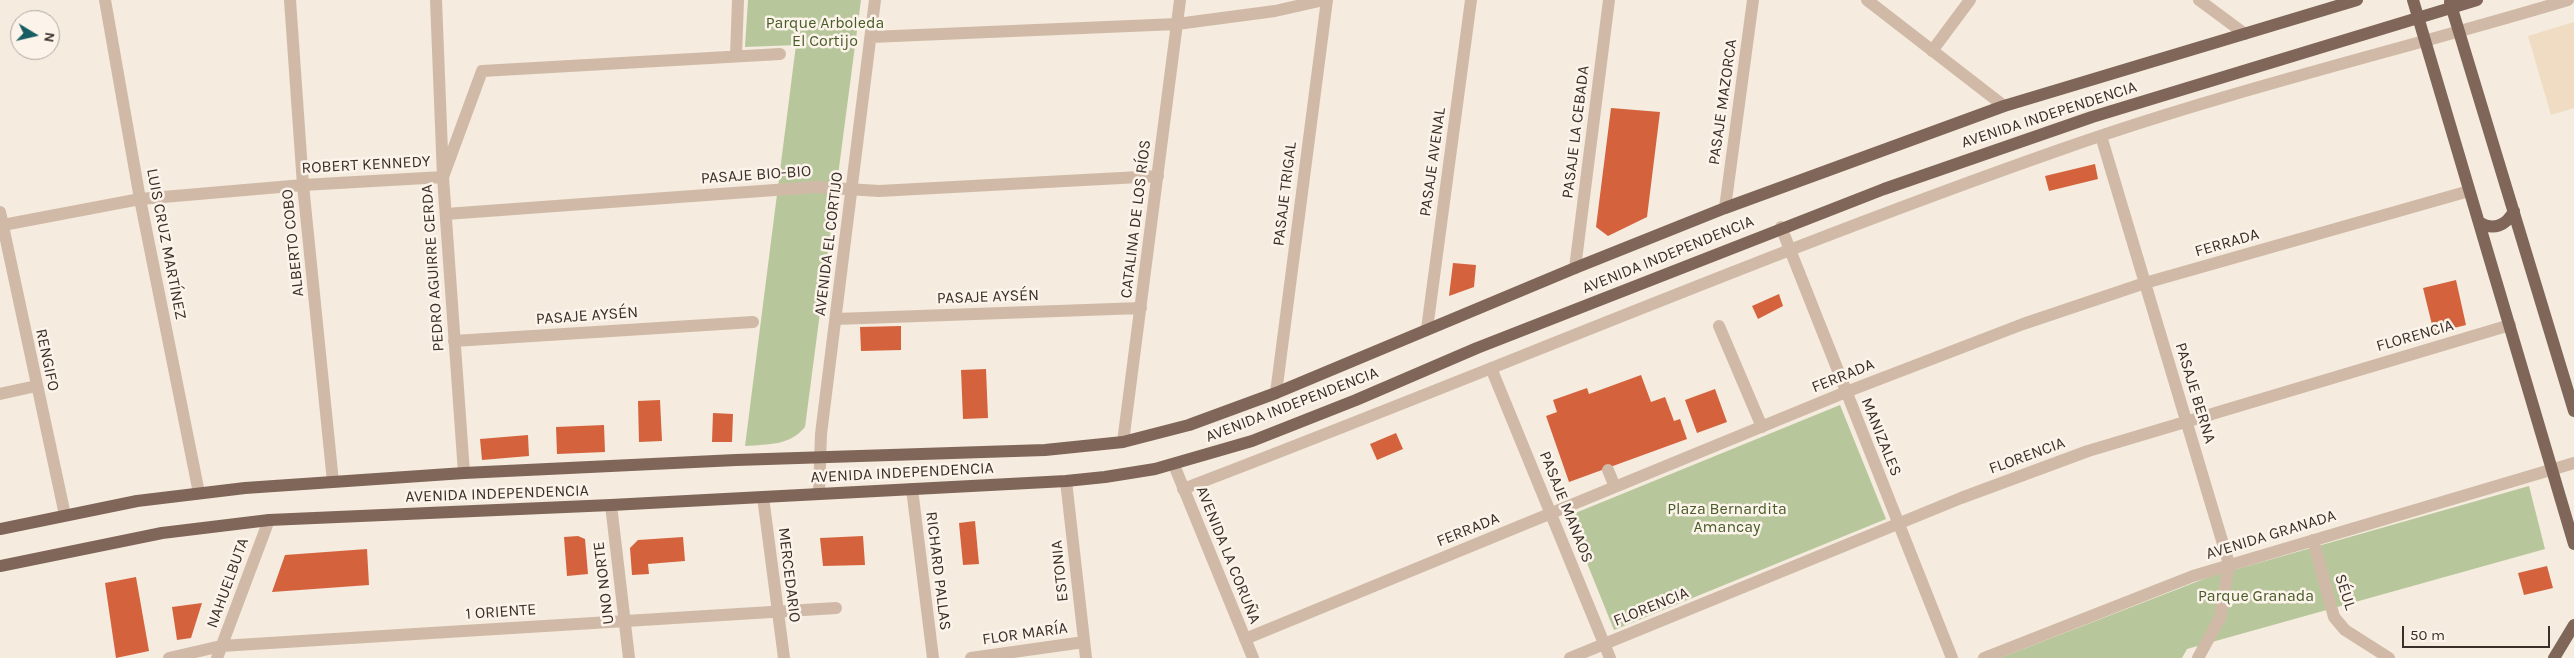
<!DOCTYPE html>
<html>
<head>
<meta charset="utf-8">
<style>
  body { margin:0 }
  #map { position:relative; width:2574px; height:658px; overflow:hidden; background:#f5ebde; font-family:Karla,sans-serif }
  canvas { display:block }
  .north { position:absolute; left:10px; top:10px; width:50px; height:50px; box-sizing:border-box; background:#fcf4eb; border:1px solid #afa59d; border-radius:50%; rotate:99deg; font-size:14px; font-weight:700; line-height:20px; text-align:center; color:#3b2f29 }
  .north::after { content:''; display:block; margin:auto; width:18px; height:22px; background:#185d63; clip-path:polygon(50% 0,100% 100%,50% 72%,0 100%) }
  .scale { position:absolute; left:2402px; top:626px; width:148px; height:22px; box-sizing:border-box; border:2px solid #3b2f29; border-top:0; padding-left:6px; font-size:15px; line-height:18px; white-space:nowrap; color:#3b2f29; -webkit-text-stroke:4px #fcf4eb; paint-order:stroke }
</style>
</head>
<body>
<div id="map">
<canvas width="2574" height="658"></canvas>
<div class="north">N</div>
<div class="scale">50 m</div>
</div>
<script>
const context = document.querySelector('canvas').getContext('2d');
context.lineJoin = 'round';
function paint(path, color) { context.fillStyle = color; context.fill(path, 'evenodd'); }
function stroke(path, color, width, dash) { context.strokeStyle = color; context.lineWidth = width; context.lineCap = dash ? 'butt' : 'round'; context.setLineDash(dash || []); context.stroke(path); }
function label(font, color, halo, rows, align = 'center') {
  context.font = font + ' Karla,sans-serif'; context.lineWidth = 5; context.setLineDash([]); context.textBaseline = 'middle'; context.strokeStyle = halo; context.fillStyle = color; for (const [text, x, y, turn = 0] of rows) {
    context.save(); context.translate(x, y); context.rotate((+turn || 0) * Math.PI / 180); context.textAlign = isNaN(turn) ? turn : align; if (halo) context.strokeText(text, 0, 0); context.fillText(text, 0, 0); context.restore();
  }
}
paint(new Path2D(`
  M748,0H861L805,427C789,446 769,444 745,446L796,45L745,47Z
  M1840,405L1886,519L1614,630L1568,516Z
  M2529,486L2545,549L2187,649L2182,658H2000L2209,577Z`), '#b8c79b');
paint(new Path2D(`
  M2574,22V108L2551,115L2528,36Z`), '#efdcc3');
paint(new Path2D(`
  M1611,108L1660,112L1647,217L1608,236L1596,227Z
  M2095,164L2098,179L2049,191L2045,176Z
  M1453,263L1476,265L1474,287L1449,296Z
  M2456,280L2466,325L2434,333L2423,288Z
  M1779,294L1783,306L1758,319L1752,306Z
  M901,326V350L861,351L860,327Z
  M986,369L988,418L963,419L961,370Z
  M1641,375L1651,402L1665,397L1674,421L1680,419L1687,439L1569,482L1546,416L1557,412L1553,400L1587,388L1589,394Z
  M1715,389L1727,422L1697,433L1685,400Z
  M660,400L662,441L639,442L638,401Z
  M713,413L733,414L732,442H712Z
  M604,425L605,452L557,454L556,427Z
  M1396,433L1403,449L1377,460L1370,444Z
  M528,435L529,456L482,460L480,439Z
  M975,521L979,564L963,565L959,523Z
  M578,536L585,539L588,574L567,576L564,537Z
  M863,536L865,565L823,566L820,538Z
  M683,537L685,561L648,564L649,574L632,575L630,548L638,540Z
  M367,549L369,585L272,592L285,555Z
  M2547,566L2553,588L2524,595L2518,573Z
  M136,577L149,651L116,658L105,583Z
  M202,603L191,638L177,640L172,607Z`), '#d4633d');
stroke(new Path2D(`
  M105,0L140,199L199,493
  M290,0L303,185L333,482
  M436,0L443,177L464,473
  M1867,0L2004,106
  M2199,0L2245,34
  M871,37L1177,24L1275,11L1324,0
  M1932,51L1970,0
  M736,56L738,0
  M2101,136L2229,564L2220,618L2198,658
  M1725,208L1753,0
  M0,212L65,515
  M446,214L816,187L879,191L1158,176
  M0,222L3,225L140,199L303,185L443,177L482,71L780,54
  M1781,227L1952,658
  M1575,268L1609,0
  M836,319L1141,308
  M1719,326L1762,427
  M1427,329L1471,0
  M454,341L753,322
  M1491,368L1610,658
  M1276,393L1327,0
  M0,394L36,386
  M1123,442L1180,0
  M1174,465L1253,658
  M1608,470L1615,487
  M1066,481L1086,658
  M912,489L933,658
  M1183,489C1478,377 1768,252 2065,148C2230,90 2401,50 2568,0
  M819,493L821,434L875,0
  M763,497L784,658
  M611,505L629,658
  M2313,540L2334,617L2345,630L2389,658
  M1245,639L1846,392L2023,324L2145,283L2469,191
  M169,658L221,646L836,608
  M217,658L269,520
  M971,658L1084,642
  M1570,658L1961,498L2088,451L2510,325
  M1984,658L2193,576L2574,463`), '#d0baa7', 12);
stroke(new Path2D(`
  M2413,0L2574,544
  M2450,2L2574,411
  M2479,222C2493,231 2506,226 2514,211
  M0,529L137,501L245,488L464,473L736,460L1045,450L1123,442L1189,425L1276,393L1575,268L1725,208L2004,106L2357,0
  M0,566L162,533L269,520L611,505L1066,481L1105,477L1155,469L1252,441L1356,400L1477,348L1884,189L2092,117L2477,0
  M2554,658L2574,625`), '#7f6658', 12);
label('16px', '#495d29', '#fcf4eb', [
  ["Parque Arboleda",825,23],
  ["El Cortijo",825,41],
  ["Plaza Bernardita",1727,509],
  ["Amancay",1727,527],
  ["Parque Granada",2256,596]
]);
label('16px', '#3b2f29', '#fcf4eb', [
  ["PASAJE MAZORCA",1723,102,-82],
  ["AVENIDA INDEPENDENCIA",2049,115,-18],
  ["PASAJE LA CEBADA",1576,132,-83],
  ["PASAJE AVENAL",1433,162,-82],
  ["ROBERT KENNEDY",366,165,-3],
  ["PASAJE BIO-BIO",756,175,-4],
  ["PASAJE TRIGAL",1285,194,-83],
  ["CATALINA DE LOS RÍOS",1136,219,-83],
  ["ALBERTO COBO",293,243,-96],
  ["FERRADA",2227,243,-16],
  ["LUIS CRUZ MARTÍNEZ",166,244,79],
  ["AVENIDA EL CORTIJO",829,244,-83],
  ["AVENIDA INDEPENDENCIA",1668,255,-22],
  ["PEDRO AGUIRRE CERDA",433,268,-94],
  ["PASAJE AYSÉN",988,297,-2],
  ["PASAJE AYSÉN",587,316,-4],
  ["FLORENCIA",2415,336,-16],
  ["RENGIFO",47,360,78],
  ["FERRADA",1843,376,-22],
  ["PASAJE BERNA",2195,393,73],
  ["AVENIDA INDEPENDENCIA",1292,405,-21],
  ["MANIZALES",1881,437,68],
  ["FLORENCIA",2027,456,-20],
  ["AVENIDA INDEPENDENCIA",902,473,-3],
  ["AVENIDA INDEPENDENCIA",497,494,-2],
  ["PASAJE MANAOS",1566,507,68],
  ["FERRADA",1468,530,-22],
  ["AVENIDA GRANADA",2271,535,-17],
  ["AVENIDA LA CORUÑA",1228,555,68],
  ["RICHARD PALLAS",938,571,83],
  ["ESTONIA",1060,571,-96],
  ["MERCEDARIO",789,575,83],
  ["NAHUELBUTA",228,583,-70],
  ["UNO NORTE",604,583,-97],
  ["SÉUL",2345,592,72],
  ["FLORENCIA",1651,607,-22],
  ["1 ORIENTE",501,612,-4],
  ["FLOR MARÍA",1025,634,-8]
]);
</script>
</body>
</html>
